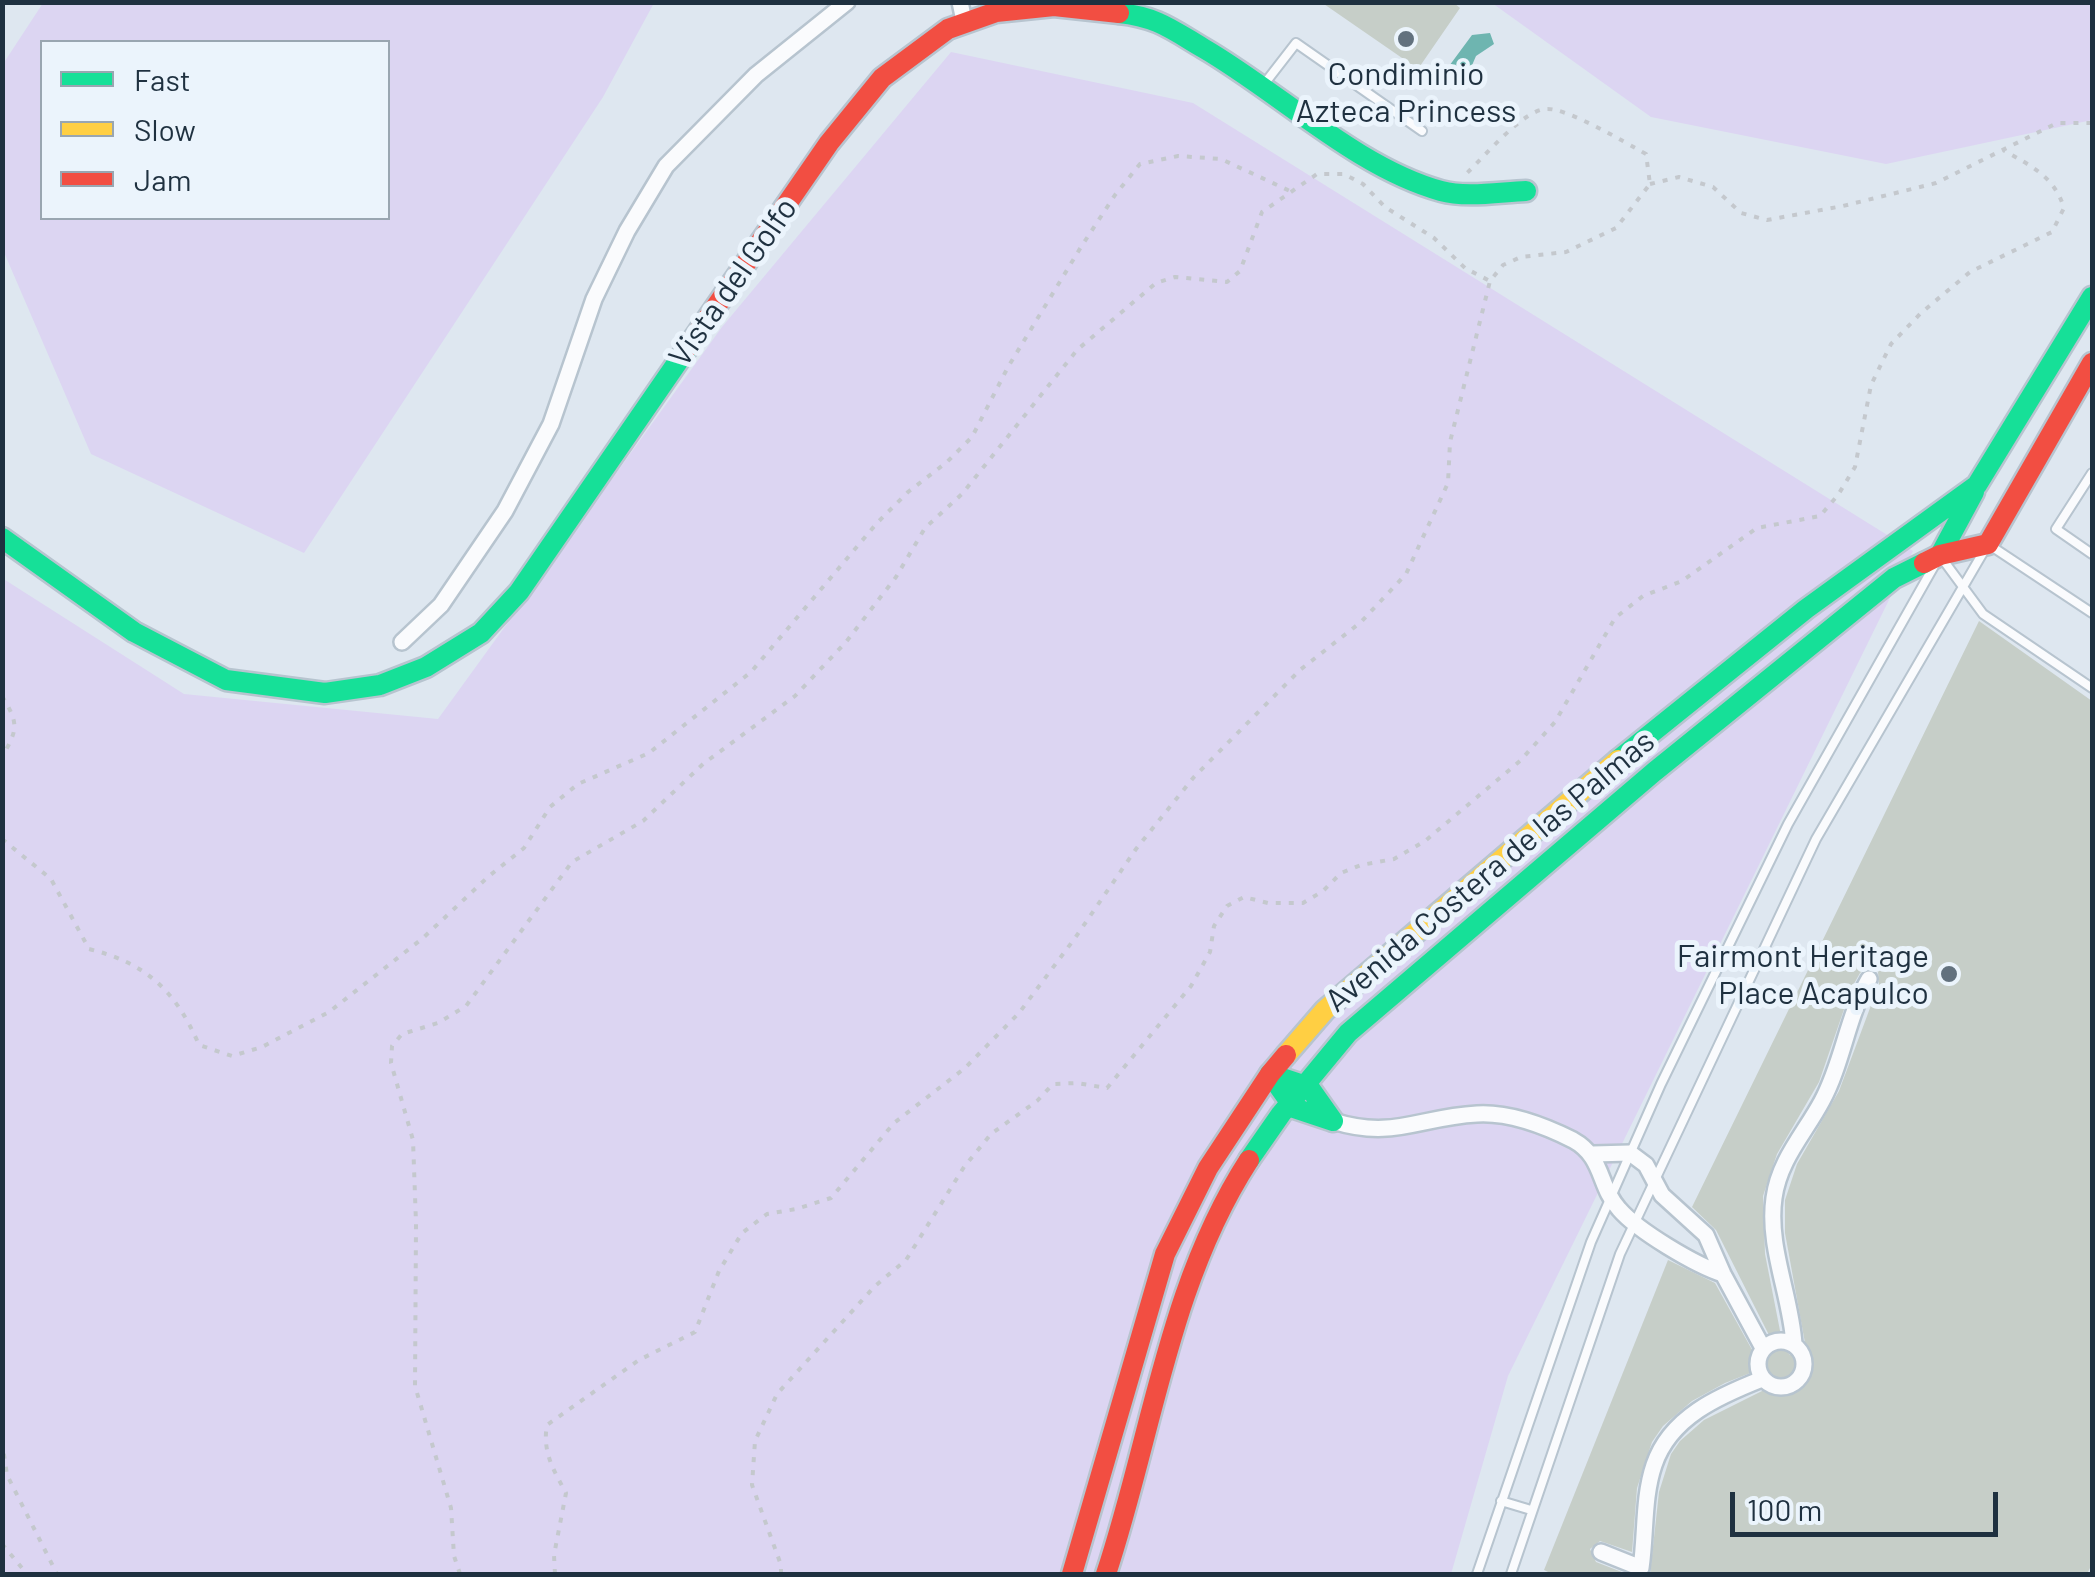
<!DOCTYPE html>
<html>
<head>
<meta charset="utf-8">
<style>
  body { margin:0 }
  #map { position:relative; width:2095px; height:1577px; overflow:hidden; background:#dee7f0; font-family:Barlow,sans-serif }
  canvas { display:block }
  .frame { position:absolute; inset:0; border:5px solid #1f3140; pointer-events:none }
  .legend { position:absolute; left:40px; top:40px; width:350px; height:180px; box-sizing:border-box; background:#ebf4fc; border:2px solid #99a6b1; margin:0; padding:12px 18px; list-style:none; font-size:30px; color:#1f3140 }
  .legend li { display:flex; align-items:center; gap:20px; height:50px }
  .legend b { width:50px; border:2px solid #99a6b1 }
  .scale { position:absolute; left:1730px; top:1492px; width:268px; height:45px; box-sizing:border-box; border:5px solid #1f3140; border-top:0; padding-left:12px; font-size:30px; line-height:35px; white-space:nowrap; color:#1f3140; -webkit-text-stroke:8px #ebf4fc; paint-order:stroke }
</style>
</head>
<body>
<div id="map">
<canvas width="2095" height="1577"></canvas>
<div class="frame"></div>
<ul class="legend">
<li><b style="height:12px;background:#16e098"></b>Fast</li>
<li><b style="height:12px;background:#ffcf43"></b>Slow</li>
<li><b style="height:12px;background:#f24e42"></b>Jam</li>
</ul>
<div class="scale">100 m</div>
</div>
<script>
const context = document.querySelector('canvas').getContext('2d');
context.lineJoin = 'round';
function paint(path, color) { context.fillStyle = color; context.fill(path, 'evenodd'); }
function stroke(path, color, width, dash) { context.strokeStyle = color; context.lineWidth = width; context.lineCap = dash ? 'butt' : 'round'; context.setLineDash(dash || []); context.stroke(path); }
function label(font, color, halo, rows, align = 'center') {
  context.font = font + ' Barlow,sans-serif'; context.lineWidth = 10; context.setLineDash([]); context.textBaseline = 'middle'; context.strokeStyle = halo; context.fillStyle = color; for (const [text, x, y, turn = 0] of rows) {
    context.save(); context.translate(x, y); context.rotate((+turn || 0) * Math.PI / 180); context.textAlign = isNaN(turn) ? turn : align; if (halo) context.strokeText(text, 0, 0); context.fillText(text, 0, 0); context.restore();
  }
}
paint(new Path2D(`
  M43,3V2L654,3L603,97L304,553L91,454L3,250V64ZM42,42H388V218H42Z
  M1492,3H2092V120L1886,164L1651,117Z
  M951,52L1193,103L1913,551L1508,1376L1451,1574H3L2,578L184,694L438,719L722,327Z`), '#dcd5f2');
paint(new Path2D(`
  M1490,33L1494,44L1476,56L1467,77L1438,81L1472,35Z`), '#6eb5b0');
paint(new Path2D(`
  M1321,2H1453L1460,8L1418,69Z
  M1979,621L2092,701V1564L2087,1574H1650L1659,1492L1671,1454L1680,1441L1704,1420L1770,1387L1772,1374L1763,1368L1725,1383L1692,1401L1663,1426L1652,1442L1637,1488L1632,1552L1600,1541L1590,1549L1596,1562L1627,1574H1552L1544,1570L1668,1260L1715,1283L1756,1357L1767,1358L1773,1353V1343L1716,1230L1692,1207ZM1867,968L1878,972L1879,984L1839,1091L1797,1164L1785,1200V1233L1805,1343L1801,1352L1790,1355L1783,1346L1765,1254L1763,1196L1777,1154L1819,1082L1851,989L1860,973Z`), '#c6cec8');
const lane = new Path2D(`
  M1265,83L1296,43L1422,131
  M2092,473L2056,529L2092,554
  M1941,557L1983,614L2092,688
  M1501,1501L1531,1510
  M1477,1574L1591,1242L1661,1084L1788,824L1934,566
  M1511,1574L1620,1254L1816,839L1988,544L2092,613`);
const street = new Path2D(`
  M960,2L964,21
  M402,642L441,605L505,511L551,424L594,299L627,231L666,166L756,75L847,2
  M1333,1121C1393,1140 1419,1117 1477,1114C1509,1112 1545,1126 1573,1140C1604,1157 1598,1186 1619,1209C1638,1231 1695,1265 1723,1274
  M1593,1154L1630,1153L1646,1165L1662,1195L1706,1235L1723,1274L1763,1348
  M1758 1364a23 23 0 1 1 46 0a23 23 0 1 1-46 0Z
  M1794,1344C1791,1296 1767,1246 1774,1198C1779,1160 1805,1133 1822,1101C1843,1062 1847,1017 1869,979
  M1601,1552L1641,1568C1646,1534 1643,1497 1654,1465C1670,1417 1719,1396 1762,1379`);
const fast = new Path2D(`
  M1119,13C1157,17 1171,29 1203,48C1279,92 1357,168 1441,191C1466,198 1500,192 1526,191
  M2,538L134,632L226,680L325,693L380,685L426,667L481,633L519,592L688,347
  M1940,555L1974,492
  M1618,760L1806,609L1977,485L2092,297
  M1270,1074L1294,1108L1333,1121
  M1270,1074L1309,1087L1333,1121
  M1249,1160L1281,1114L1348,1033L1654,772L1894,578L1924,563`);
const slow = new Path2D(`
  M1286,1055L1325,1010L1618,760`);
const jam = new Path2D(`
  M688,347L829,143L882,78L948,29L996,12L1054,6L1119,13
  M1924,563L1940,555L1988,544L2092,363
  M1072,1574L1165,1254L1208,1168L1270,1074L1286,1055
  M1106,1574C1152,1436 1168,1285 1249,1160`);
stroke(lane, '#b7c4cf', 12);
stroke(street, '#b7c4cf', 20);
stroke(fast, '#b7c4cf', 25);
stroke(slow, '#b7c4cf', 25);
stroke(jam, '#b7c4cf', 25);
stroke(new Path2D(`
  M1650,184L1679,177L1713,187L1741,213L1767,220L1843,206L1936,183L2057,123H2092
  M2,696C19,724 18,729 2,757
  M2,839L51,879L89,949C146,963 176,991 199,1045L232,1056L262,1047L329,1012L423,938L489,876L524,848L550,807L578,784L649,753L751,672L877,523L908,492L947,462L972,437L1008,367L1081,247L1115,195L1140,164L1178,156L1221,159L1290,191
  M2,1441L7,1475L57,1574
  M2,1544L27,1574
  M460,1574L454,1556L451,1508L415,1386L416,1223L413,1140L391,1063L392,1046L402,1034L438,1023L466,1006L572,862L643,821L703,764L795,696L846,642L896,577L925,528L962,494L1077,350L1156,283L1175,277L1227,282L1240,271L1262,212L1317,174H1344L1363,184L1385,207L1434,238L1465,268L1490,281
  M555,1574L554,1555L566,1493C554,1471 542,1452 547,1425L639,1360L695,1332L719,1271L742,1233L767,1214L796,1209L831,1198L894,1123L965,1068L1019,1013L1075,938L1136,849L1194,777L1300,670L1361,622L1406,574L1448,483L1450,442L1490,281L1503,265L1521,257L1566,252L1616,228L1650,184L1646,154C1626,143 1566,107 1546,109C1523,110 1484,157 1467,173
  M781,1574V1565L752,1485L755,1441L777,1394L875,1286L906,1260L964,1167L991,1134L1037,1101L1053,1084L1077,1083L1107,1088L1191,986L1210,952L1214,926L1227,906L1244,897L1268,903H1303L1323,891L1341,873L1361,865L1394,859L1425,841L1520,761L1555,722L1615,618L1643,596L1682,581L1757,528L1820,516L1838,495L1855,467L1871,385L1891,344L1921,313L1970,272L2052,232L2064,208C2054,176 2031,166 2003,150`), '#c4c8cd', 4, [5, 8]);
stroke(lane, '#fafbfd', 8);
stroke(street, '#fafbfd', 15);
stroke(fast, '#16e098', 20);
stroke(slow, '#ffcf43', 20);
stroke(jam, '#f24e42', 20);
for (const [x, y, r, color] of [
  [1406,39,10,"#62717e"],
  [1949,974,10,"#62717e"]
]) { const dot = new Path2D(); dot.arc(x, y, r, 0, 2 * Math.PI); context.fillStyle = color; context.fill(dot); stroke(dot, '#ebf4fc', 4); }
label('32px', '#1f3140', '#ebf4fc', [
  ["Condiminio",1406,74],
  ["Azteca Princess",1406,111],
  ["Fairmont Heritage",1929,956,"right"],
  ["Place Acapulco",1929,993,"right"]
]);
label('32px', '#1f3140', '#ebf4fc', [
  ["Vista del Golfo",733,282,-55],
  ["Avenida Costera de las Palmas",1490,871,-40]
]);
</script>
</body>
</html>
